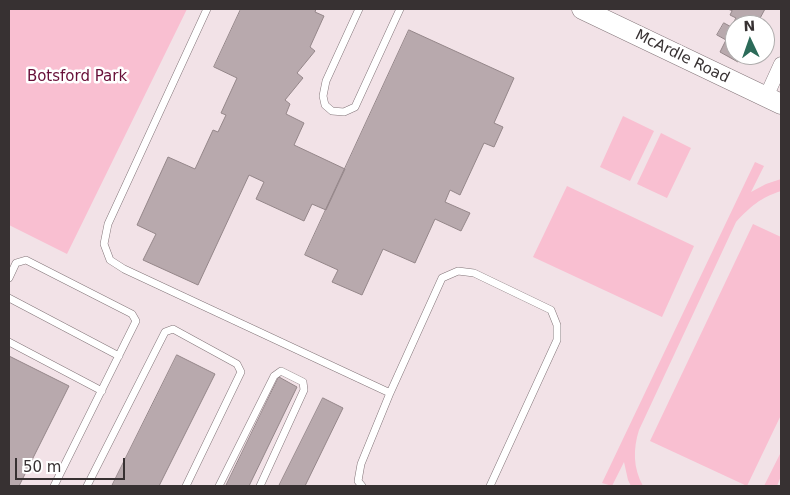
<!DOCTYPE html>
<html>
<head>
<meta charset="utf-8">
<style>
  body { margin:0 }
  #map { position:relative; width:790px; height:495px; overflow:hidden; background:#f2e2e7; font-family:"DejaVu Sans",sans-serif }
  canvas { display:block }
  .frame { position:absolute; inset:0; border:10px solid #373132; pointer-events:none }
  .north { position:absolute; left:725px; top:15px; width:50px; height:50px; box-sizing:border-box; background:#fff; border:1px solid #afadad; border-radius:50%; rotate:357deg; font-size:14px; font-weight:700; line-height:20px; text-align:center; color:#373132 }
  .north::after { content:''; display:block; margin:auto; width:18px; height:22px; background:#2c6b59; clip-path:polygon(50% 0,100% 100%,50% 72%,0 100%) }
  .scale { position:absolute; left:15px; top:458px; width:110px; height:22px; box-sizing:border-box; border:2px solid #373132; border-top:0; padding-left:6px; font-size:15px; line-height:18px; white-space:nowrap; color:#373132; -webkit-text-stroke:4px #fff; paint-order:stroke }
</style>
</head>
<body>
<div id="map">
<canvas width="790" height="495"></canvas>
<div class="frame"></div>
<div class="north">N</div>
<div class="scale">50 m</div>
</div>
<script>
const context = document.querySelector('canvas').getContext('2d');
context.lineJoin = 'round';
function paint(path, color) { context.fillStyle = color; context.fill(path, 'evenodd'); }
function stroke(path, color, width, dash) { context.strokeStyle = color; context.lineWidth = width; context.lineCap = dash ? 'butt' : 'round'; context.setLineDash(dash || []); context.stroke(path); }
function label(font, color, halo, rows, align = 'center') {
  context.font = font + ' "DejaVu Sans",sans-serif'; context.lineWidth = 5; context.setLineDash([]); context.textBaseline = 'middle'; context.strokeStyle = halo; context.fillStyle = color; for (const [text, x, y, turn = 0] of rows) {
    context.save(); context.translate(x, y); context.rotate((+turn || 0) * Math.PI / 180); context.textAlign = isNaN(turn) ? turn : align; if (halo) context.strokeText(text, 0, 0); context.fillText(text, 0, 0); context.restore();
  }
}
paint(new Path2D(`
  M9,9H187L67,254L9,225Z
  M623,116L654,131L630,181L600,167Z
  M661,133L691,148L667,198L637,184Z
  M755,162L764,166L751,192L766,184L781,179V191C760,198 751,206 736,222L639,430C633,449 633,468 643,486H631L628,480L624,462L612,486L602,483Z
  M567,186L694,246L662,317L533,257Z
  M753,224L781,237V415L747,486L650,441Z
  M781,452V476L777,486H764Z`), '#f9bfd1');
const building = new Path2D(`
  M241,9H316L315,12L324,16L310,47L315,51L297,73L303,78L285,100L290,104L286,114L304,123L294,145L345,169L326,210L312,204L304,221L256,199L264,182L249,175L198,285L143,260L156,234L137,225L168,157L195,169L213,130L218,132L226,115L221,113L237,78L214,67Z
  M728,9H765L758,22L756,21L754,25H737L733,23L736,18L730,15L732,11Z
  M724,23L735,29V55H742L738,62L720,52L726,40L717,35Z
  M409,30L514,78L494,123L503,127L494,147L484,143L460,195L450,190L445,202L470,213L461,231L435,219L415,263L383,249L362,295L332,282L338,270L305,255Z
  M177,355L215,374L159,486H112Z
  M9,356L69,386L19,486H9Z
  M279,377L297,387L249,486H226Z
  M323,398L343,408L305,486H279Z`);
paint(building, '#b8a9ad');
stroke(building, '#948689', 1);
const lane = new Path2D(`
  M207,9L108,224L104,244L110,260L124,269L390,393
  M359,9L326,81L323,96L325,105L332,111L344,112L355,107L400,9
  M9,278L16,263L26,260L132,314L136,321L54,486
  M9,298L119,356
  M9,342L102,391
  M87,486L165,332L173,329L237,364L241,372L186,486
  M219,486L274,376L281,371L303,382L304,390L260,486
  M362,486L358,481L361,464L390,393L442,278L458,271L474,273L551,310L557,325V340L490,486`);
const street = new Path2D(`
  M766,97L781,64`);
const secondary = new Path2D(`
  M582,9L781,104`);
stroke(lane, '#837579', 8);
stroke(street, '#837579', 15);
stroke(secondary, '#837579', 21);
stroke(lane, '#fff', 7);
stroke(street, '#fff', 14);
stroke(secondary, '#fff', 20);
label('15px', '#373132', '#fff', [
  ["McArdle Road",682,57,26]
]);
label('15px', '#670f38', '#fff', [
  ["Botsford Park",77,77]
]);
</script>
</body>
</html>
